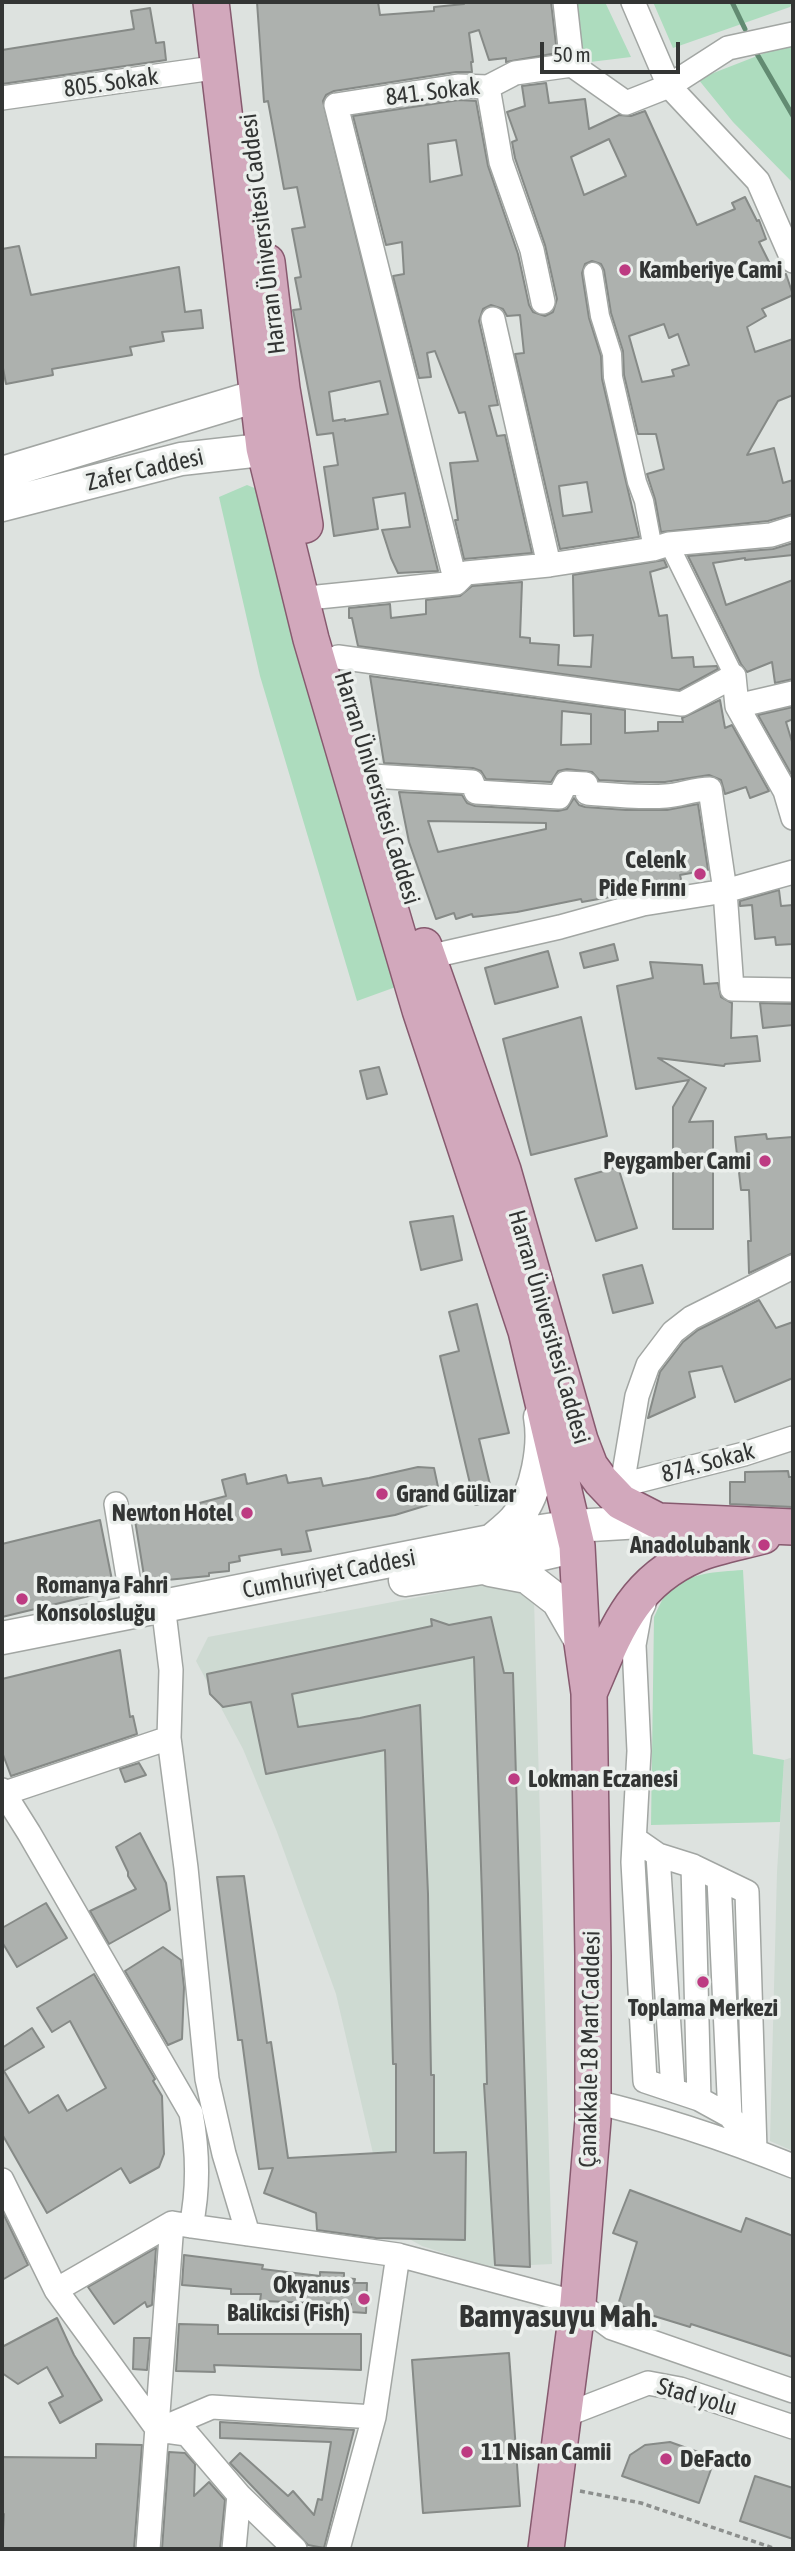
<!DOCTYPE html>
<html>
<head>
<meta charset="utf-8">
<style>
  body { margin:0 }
  #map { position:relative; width:795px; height:2551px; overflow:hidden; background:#dde2df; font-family:"Asap Condensed",sans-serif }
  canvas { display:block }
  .frame { position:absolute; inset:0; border:4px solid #333534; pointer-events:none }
  .scale { position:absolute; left:540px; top:42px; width:140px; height:32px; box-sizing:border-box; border:4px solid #333534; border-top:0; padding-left:9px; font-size:21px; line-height:24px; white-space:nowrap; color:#333534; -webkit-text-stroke:5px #ebefec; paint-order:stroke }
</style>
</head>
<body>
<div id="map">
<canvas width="795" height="2551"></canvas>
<div class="frame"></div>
<div class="scale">50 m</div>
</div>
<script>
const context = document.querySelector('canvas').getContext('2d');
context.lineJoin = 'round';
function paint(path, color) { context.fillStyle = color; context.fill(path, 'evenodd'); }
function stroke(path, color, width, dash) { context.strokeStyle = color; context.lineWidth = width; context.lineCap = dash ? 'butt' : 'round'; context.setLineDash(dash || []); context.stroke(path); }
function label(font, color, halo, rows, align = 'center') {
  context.font = font + ' "Asap Condensed",sans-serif'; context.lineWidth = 7; context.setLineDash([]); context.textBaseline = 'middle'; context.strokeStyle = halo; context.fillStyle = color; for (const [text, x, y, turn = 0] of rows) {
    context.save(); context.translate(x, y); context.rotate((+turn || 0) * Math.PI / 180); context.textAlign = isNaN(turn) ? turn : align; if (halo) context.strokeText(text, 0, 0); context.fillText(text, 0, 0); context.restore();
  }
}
paint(new Path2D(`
  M498,1582L534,1599L552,2264L488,2267L422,2246L402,2235L378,2175L336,1994L277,1832L243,1749L196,1661L208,1637Z
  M793,1757V2151L770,2141L777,1872L784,1760Z`), '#cedad2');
paint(new Path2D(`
  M572,2H605L631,57L582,63Z
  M653,2H793L790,7L673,48Z
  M793,42V183L733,122L698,79Z
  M247,485L267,493L404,984L357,1001L260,676L219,497Z
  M743,1570L753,1754L784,1760L780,1822L651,1825L654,1617C658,1609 662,1598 668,1592C688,1572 717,1572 743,1570Z`), '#addcbe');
stroke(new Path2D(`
  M732,2L745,29
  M757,54L793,116`), '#628b72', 5);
const building = new Path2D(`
  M257,2H378L380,15L434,11V7L464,4V2H551L557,53L506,62V58L489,60L479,30L469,33L473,62H471L472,72H456L334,91L326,95L323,101L438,571L398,573L391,558L382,530L410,527L405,493L373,498L378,529L334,536L324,467L338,465L333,433L317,435L293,310L301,309L295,278L301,277L292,229L305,227L297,187L284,189L268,101L264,102ZM380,381L388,414L345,421V419L333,421L329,392Z
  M150,8L156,43L164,42L166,60L2,84V50L134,29L131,11Z
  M546,83L549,103L585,99L589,129L619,115L631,116L645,111L697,225L735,209L732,203L745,197L757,221L759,220L766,239L759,242L777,278L786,274L793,295L762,309L766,316L747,327L755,352L793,339V395L778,401L747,455L774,448L783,483L793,480V514L768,521L661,532L655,499L647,474L664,469L656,434H638L624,375L623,351L611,313L604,270L601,264L592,261L585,264L582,273L589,318L601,356L602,379L639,537L560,549L515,354L524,353L520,315L507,316L503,309L491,305L483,309L479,321L498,405L489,406L497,436L505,435L532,553L464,559L455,520H458L450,463L478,461L465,412L459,413L435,351L427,353L431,377L419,378L393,276L404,274L402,242L386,245L353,116L459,100L476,101L488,166L518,254L529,305L533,312L545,316L553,312L557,299L545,245L515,158L512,142L517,140L507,112L525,106L522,86ZM609,139L626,176L584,195L571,157ZM456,140L462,175L430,182L428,144ZM664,324L669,338L678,334L689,365L672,370L674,376L642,382L629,336ZM587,482L592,512L563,516L559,486Z
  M19,246L31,295L179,267L185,312L201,310L203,328L162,332L164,341L130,347L132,355L52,369L53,375L6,384L2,363V249Z
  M793,543V555L745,560V558L713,563L726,605L793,580V679L775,683L772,662L747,672L741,664L688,556L773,549Z
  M664,560L667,567L650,572L659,616L667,615L672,658L693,657L694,667L717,666L718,669L679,690L358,646L352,618H349V608L390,604L391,618L426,614V600L460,596L472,586L522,582L520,637L530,638V643L559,645L558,665L591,667L593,635L574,636L573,575Z
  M370,676L625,710V733L658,731V722H683L682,718L720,700L725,728L732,725L769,791L750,798L746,787L725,794L721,780L709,775L665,782H637L599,780L592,772L567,769L558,771L551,782L486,779L481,771L473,768L384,763ZM562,711L591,714V744L561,745Z
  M793,707V719L786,722L793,745V777L758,715Z
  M399,792L462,795L467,803L475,806L558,811L567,809L574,798L579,805L585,807L626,810H667L698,804L708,870L680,875L682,884L582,902L581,899L517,912L473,917L472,914L456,919L454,913L436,919L409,842ZM428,821L546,823V829L438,852Z
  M779,890L781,906L793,905V944L776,945L775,937L755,939L752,905L740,906V901Z
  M614,944L618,960L584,968L580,953Z
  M548,951L558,987L495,1004L485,968Z
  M650,962L702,965L704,984L718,983L721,997L732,1003L731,1038L757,1036L760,1061L725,1064L724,1066L658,1058L706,1088L689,1122L713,1121V1229H673V1107L689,1080L636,1089L617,986L653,978Z
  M760,1003L793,1004V1025L763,1028Z
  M581,1017L607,1136L531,1155L503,1039Z
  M379,1067L387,1094L367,1099L360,1071Z
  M766,1134L767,1139L793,1137V1253L749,1273L748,1241H751L749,1190H741L735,1137Z
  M618,1167L637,1228L596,1241L575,1179Z
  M453,1216L462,1260L421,1270L410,1222Z
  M642,1265L653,1303L613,1313L603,1275Z
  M759,1300L776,1328L793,1322V1378L735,1402L722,1366L689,1372L695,1397L648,1418L660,1372L683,1342L698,1330Z
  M477,1304L509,1433L479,1439L494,1501L475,1505L440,1356L459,1351L449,1312Z
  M418,1467L434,1468L441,1501L395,1515L306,1531L311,1551L282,1555L281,1549L239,1556L240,1561L229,1563V1571L209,1573V1576L145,1582L135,1520L226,1496L222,1480L245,1474L247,1484L286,1475L288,1483L321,1478L323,1486L369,1478Z
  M788,1471L789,1477H793V1507L730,1504V1482H745V1472Z
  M100,1520L114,1590L2,1617V1544Z
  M491,1617L504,1673H513L530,2267L495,2265L484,2084H487L482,1896L474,1657L292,1694L298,1727L360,1718L420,1705L428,1894L431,2075H434V2153L466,2152L465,2240L376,2238L317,2230L316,2213L264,2193L273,2168L259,2169L242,2040H238L217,1877L244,1876L267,2043L271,2042L288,2158L396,2152V2064H393L385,1750L266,1774L251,1702L223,1707L210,1694L207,1674L432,1626L431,1619L449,1625Z
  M120,1650L130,1717L133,1716L137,1734L11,1776L2,1752V1679Z
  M139,1763L146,1775L125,1782L120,1769Z
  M140,1833L166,1883L170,1910L109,1944L90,1911L136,1889L128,1876V1872L116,1847Z
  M46,1903L67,1938L17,1967L2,1942V1928Z
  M163,1947L181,1960L184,1987L182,2039L168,2045L125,1971Z
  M94,1974L155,2079L153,2081L162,2096L164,2154L159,2167L130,2183L121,2168L47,2213L2,2134V2048L32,2028L44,2047L4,2071L29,2113L58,2095L67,2111L106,2088L70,2021L52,2032L37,2008Z
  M630,2190L741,2232L746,2218L793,2236V2357L691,2324L690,2327L618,2305L637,2242L613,2233Z
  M2,2211L28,2265L2,2280Z
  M156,2248L152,2305L147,2307L145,2302L114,2324L88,2287Z
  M184,2255L263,2265L262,2269L320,2276V2272L344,2273V2278L355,2279L354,2283H367L366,2313L351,2312V2304L260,2301L261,2294H231V2289L182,2285Z
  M57,2318L74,2355L102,2400L60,2423L49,2403L63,2396L47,2367L18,2384L2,2373V2347Z
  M179,2324L218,2325V2334H361V2370L214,2365L215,2372L176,2371Z
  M134,2338H150L147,2370L133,2369Z
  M509,2353L520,2506L423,2513L412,2360Z
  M220,2422L354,2430L324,2548L308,2545L230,2463L240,2453L288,2496L293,2491L314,2515L318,2499L322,2500L331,2442L220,2438Z
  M670,2442L715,2458L699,2503L622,2476L630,2455L645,2445Z
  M96,2444L142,2445L134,2549H2L4,2514H2V2457L96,2458Z
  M169,2452L185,2453L195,2464L194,2496L209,2482L225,2500L220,2549H162Z
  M755,2476L793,2488V2539L740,2521Z`);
paint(building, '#adb1ae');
stroke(building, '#868a87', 2);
const pedestrian = new Path2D(`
  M593,272L600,316L612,354L613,377L637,482L644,501L653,549
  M669,544L734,676`);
const minor = new Path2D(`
  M565,2L572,65
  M633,2L669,86L758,181L793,261
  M488,87L501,162L532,250L543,302
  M2,98L220,67
  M493,319L549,565
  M456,583L336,105L458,86L488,87L515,73L572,65L626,103L669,86L728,48L793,34
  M318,597L456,583L466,573L549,565L653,549L669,544L771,535L793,528
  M338,657L682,704L734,676L737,706L785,791L793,818
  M737,706L793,693
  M372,776L472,782L476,792L559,797L566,783L586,784L587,793C613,795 640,798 666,796C681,795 694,789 710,789L725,891L732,989L793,990
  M428,957L560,927L643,904L725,891L793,872
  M793,1267L691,1318L673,1332L648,1365L637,1396L622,1485L744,1454L793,1438
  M116,1504L134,1613
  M644,1604L640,1612L634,1645L639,1751L633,1862L645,2081L699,2099L730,2116L755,2150
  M165,1621L171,1670L169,1738L186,1868L207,2079L224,2154L248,2234
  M2,1790L29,1833L191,2113C198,2151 199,2188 191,2226
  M2,1794L169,1738
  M635,1839L658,1855L693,1866L747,1892L755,2150
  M658,1855L673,2090
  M693,1866L699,2099
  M719,1879L730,2116
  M591,2101C660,2117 728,2140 793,2166
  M2,2180L56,2290L158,2430L187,2434L239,2495L234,2549
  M56,2290L172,2223L191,2226L398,2255L578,2303L612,2328L793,2391
  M563,2416L648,2383L680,2389L793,2427
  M158,2430L212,2407L374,2417
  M239,2495L295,2549
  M148,2549L172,2223
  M338,2549L374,2417L398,2255`);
const secondary = new Path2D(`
  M2,473L280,389
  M2,505L181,459L288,447
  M490,1542C499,1534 511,1526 518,1516C537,1492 545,1446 540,1417
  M490,1570L527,1577L558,1601L582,1643
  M405,1580L482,1568L577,1546
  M2,1638L541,1531L574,1526L658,1521`);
const primary = new Path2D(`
  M211,2L264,448L311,639L420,1010L526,1331L577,1546L582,1643L589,1693L593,1956V2120L578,2303L546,2549
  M267,262L282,389L305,525
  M424,946L503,1170L580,1440L590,1466L601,1481L621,1502L658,1521L793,1527
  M590,1691C615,1633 631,1583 695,1555C716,1546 741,1542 763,1536`);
stroke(pedestrian, '#a2a6a3', 21);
stroke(minor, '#a2a6a3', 26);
stroke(secondary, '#a2a6a3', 35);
stroke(primary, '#875a6f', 38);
stroke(new Path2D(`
  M580,2491L641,2503L776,2549`), '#8c8f8d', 3.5, [5, 3.5]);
stroke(pedestrian, '#fff', 18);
stroke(minor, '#fff', 23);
stroke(secondary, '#fff', 32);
stroke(primary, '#d2a8bc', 35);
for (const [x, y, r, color] of [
  [625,270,7,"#bd3b82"],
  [700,874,7,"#bd3b82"],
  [765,1161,7,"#bd3b82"],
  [382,1494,7,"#bd3b82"],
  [247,1513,7,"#bd3b82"],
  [764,1545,7,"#bd3b82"],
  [22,1599,7,"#bd3b82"],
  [514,1779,7,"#bd3b82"],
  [703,1982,7,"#bd3b82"],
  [364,2299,7,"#bd3b82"],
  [467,2452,7,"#bd3b82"],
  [666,2459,7,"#bd3b82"]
]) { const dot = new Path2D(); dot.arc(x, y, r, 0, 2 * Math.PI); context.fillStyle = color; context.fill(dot); stroke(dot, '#ebefec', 2.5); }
label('24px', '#333534', '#ebefec', [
  ["805. Sokak",111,83,-8],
  ["841. Sokak",433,92,-7],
  ["Harran Üniversitesi Caddesi",263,234,-97],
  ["Zafer Caddesi",145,470,-13],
  ["Harran Üniversitesi Caddesi",377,788,73],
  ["Harran Üniversitesi Caddesi",549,1327,74],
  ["874. Sokak",708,1463,-15],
  ["Cumhuriyet Caddesi",329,1574,-11],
  ["Çanakkale 18 Mart Caddesi",590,2049,-89],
  ["Stad yolu",697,2397,16]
]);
label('bold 24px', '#333534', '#ebefec', [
  ["Kamberiye Cami",639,270],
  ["Celenk",686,860,"right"],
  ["Pide Fırını",686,888,"right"],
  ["Peygamber Cami",751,1161,"right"],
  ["Grand Gülizar",396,1494],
  ["Newton Hotel",233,1513,"right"],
  ["Anadolubank",750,1545,"right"],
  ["Romanya Fahri",36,1585],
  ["Konsolosluğu",36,1613],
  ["Lokman Eczanesi",528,1779],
  ["Toplama Merkezi",703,2008,"center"],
  ["Okyanus",350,2285,"right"],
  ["Balikcisi (Fish)",350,2313,"right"],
  ["11 Nisan Camii",481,2452],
  ["DeFacto",680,2459]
], 'left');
label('bold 32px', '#333534', '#ebefec', [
  ["Bamyasuyu Mah.",558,2317]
]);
</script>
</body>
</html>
